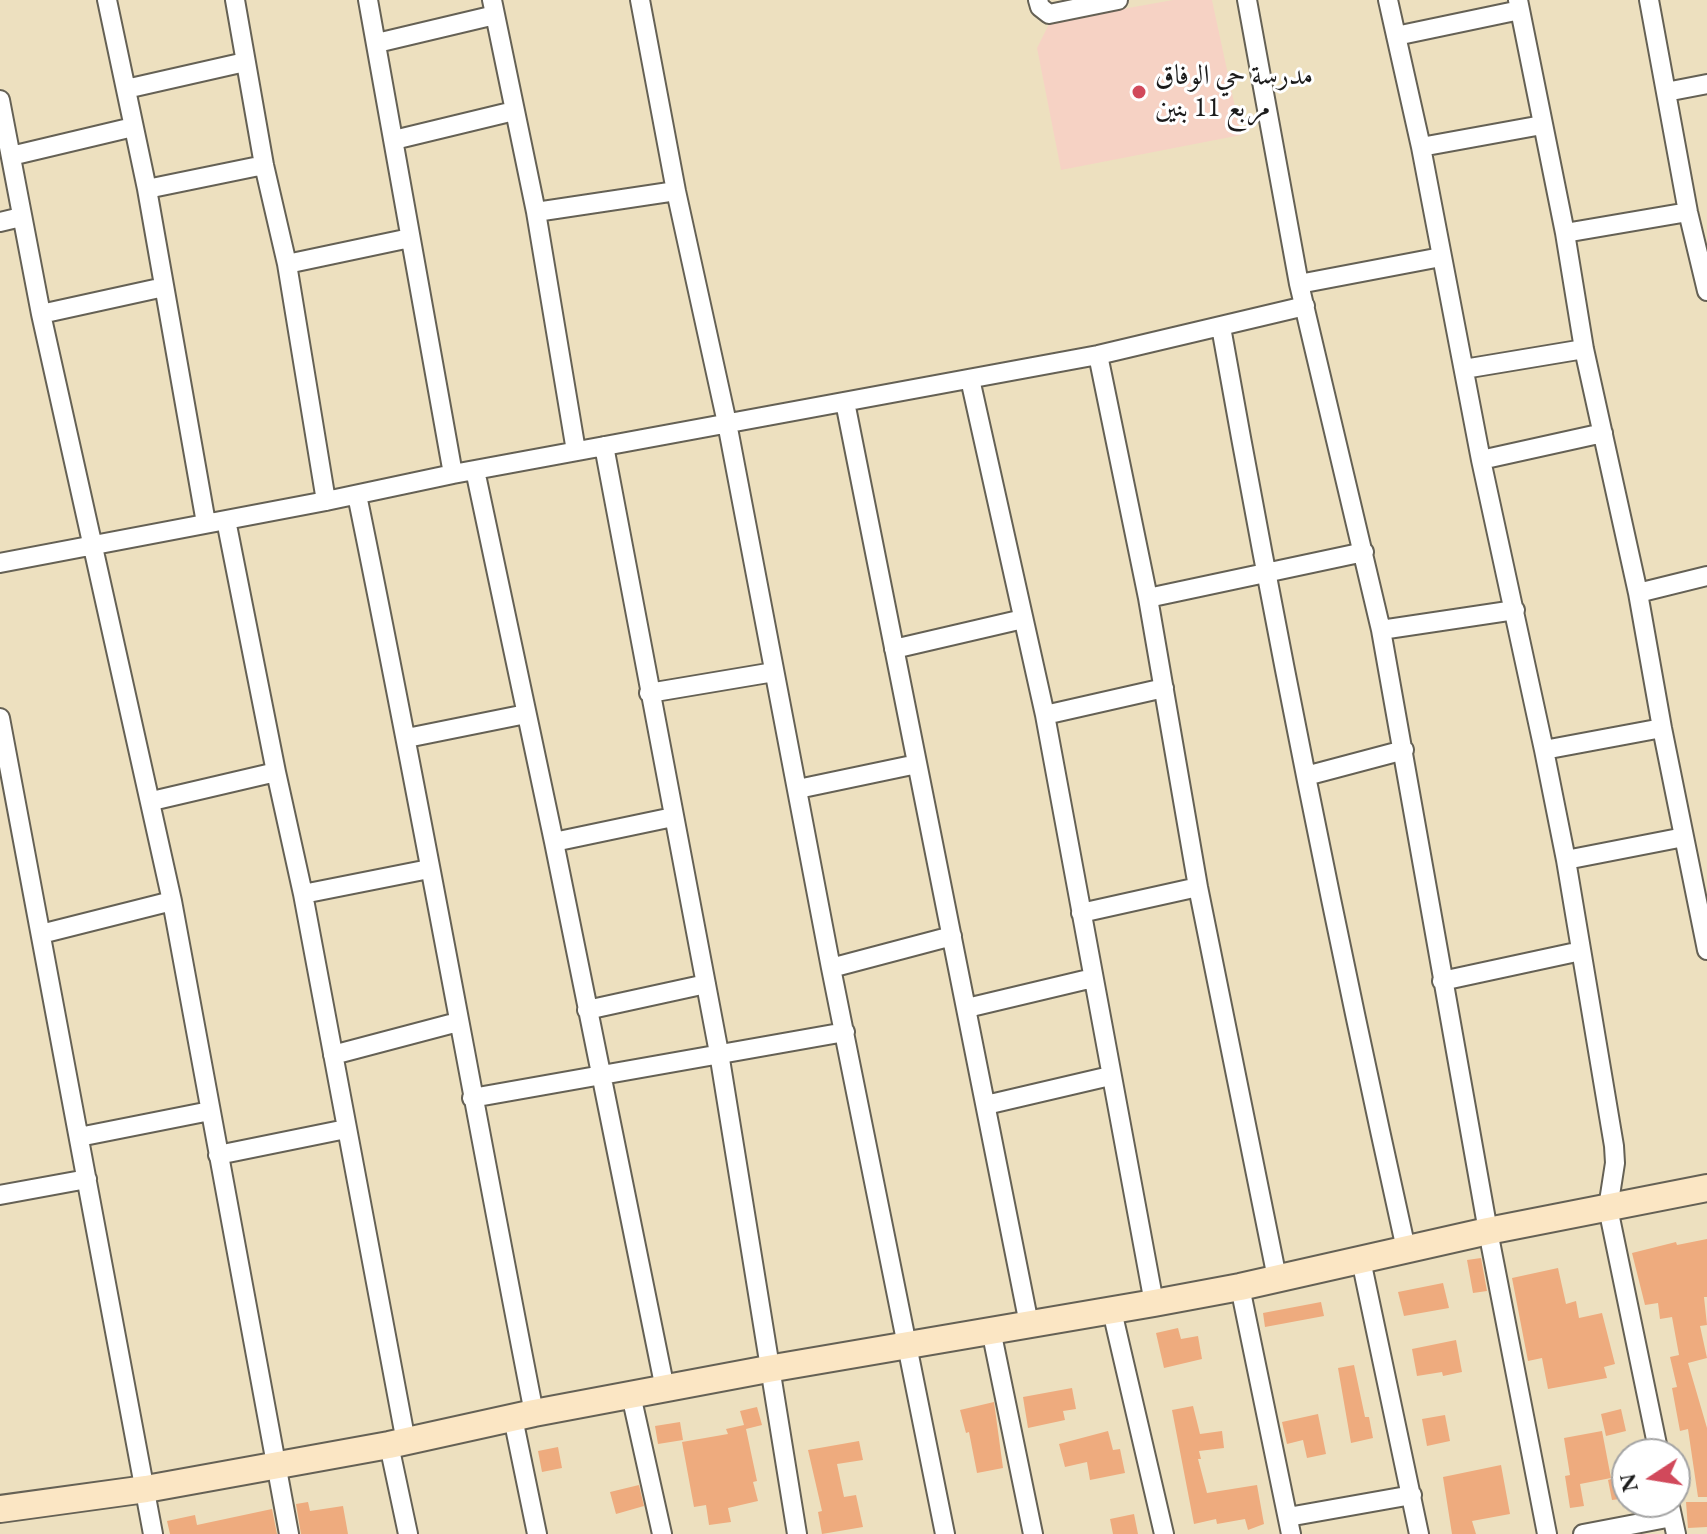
<!DOCTYPE html>
<html>
<head>
<meta charset="utf-8">
<style>
  body { margin:0 }
  #map { position:relative; width:1707px; height:1534px; overflow:hidden; background:#ede0bf; font-family:"EB Garamond",serif }
  canvas { display:block }
  .north { position:absolute; left:1611px; top:1438px; width:80px; height:80px; box-sizing:border-box; background:#fff; border:2px solid #a4a4a4; border-radius:50%; rotate:258deg; font-size:22px; font-weight:700; line-height:32px; text-align:center; color:#1c1c1c }
  .north::after { content:''; display:block; margin:auto; width:28px; height:36px; background:#d1495b; clip-path:polygon(50% 0,100% 100%,50% 72%,0 100%) }
</style>
</head>
<body>
<div id="map">
<canvas width="1707" height="1534"></canvas>
<div class="north">N</div>
</div>
<script>
const context = document.querySelector('canvas').getContext('2d');
context.lineJoin = 'round';
function paint(path, color) { context.fillStyle = color; context.fill(path, 'evenodd'); }
function stroke(path, color, width, dash) { context.strokeStyle = color; context.lineWidth = width; context.lineCap = dash ? 'butt' : 'round'; context.setLineDash(dash || []); context.stroke(path); }
function label(font, color, halo, rows, align = 'center') {
  context.font = font + ' "EB Garamond",Amiri,serif'; context.lineWidth = 6; context.setLineDash([]); context.textBaseline = 'middle'; context.strokeStyle = halo; context.fillStyle = color; for (const [text, x, y, turn = 0] of rows) {
    context.save(); context.translate(x, y); context.rotate((+turn || 0) * Math.PI / 180); context.textAlign = isNaN(turn) ? turn : align; if (halo) context.strokeText(text, 0, 0); context.fillText(text, 0, 0); context.restore();
  }
}
paint(new Path2D(`
  M1173,0H1212L1241,135L1061,170L1037,48L1050,22Z`), '#f6d2c4');
paint(new Path2D(`
  M1707,1239V1297H1704L1707,1325L1700,1326L1707,1358L1688,1363L1707,1428V1497H1698L1688,1429L1680,1431L1672,1388L1677,1387L1670,1357L1679,1355L1672,1317L1660,1319L1658,1303L1645,1305L1632,1253L1676,1242L1677,1245Z
  M1481,1258L1487,1291L1473,1293L1467,1260Z
  M1558,1268L1566,1304L1576,1301L1579,1318L1602,1313L1615,1364L1604,1367L1607,1378L1548,1389L1542,1358L1528,1361L1512,1278Z
  M1443,1283L1449,1308L1404,1316L1398,1292Z
  M1321,1302L1324,1316L1265,1327L1263,1313Z
  M1178,1328L1181,1339L1198,1336L1202,1359L1164,1368L1156,1333Z
  M1456,1340L1462,1372L1443,1376L1442,1372L1417,1376L1412,1349Z
  M1354,1365L1365,1417H1369L1373,1438L1351,1443L1338,1368Z
  M1072,1388L1076,1409L1063,1411L1065,1420L1028,1428L1023,1397Z
  M994,1402L1003,1468L977,1473L969,1432L966,1433L960,1410Z
  M1193,1406L1200,1434L1222,1431L1224,1448L1199,1451L1201,1459H1198L1207,1493L1257,1485L1264,1524L1248,1530L1245,1519L1217,1524L1216,1519L1194,1524L1172,1410Z
  M757,1407L762,1425L746,1429L757,1481L753,1482L758,1501L728,1508L731,1522L709,1525L706,1505L694,1507L682,1442L728,1434L726,1429L744,1425L740,1411Z
  M1621,1409L1626,1431L1606,1436L1601,1414Z
  M1318,1414L1326,1454L1307,1458L1303,1440L1287,1444L1282,1422Z
  M1445,1415L1450,1441L1427,1446L1422,1419Z
  M680,1422L683,1440L658,1444L655,1426Z
  M1108,1431L1113,1450L1120,1449L1125,1473L1090,1480L1087,1462L1065,1467L1059,1444Z
  M1602,1431L1611,1478L1580,1484L1584,1506L1570,1508L1565,1476L1570,1475L1564,1438Z
  M859,1441L863,1460L837,1464L844,1497L856,1495L863,1527L822,1534L818,1512L822,1511L808,1450Z
  M558,1447L562,1468L542,1472L538,1451Z
  M1501,1465L1510,1514L1472,1521L1476,1534H1452L1443,1477Z
  M1627,1474V1498L1612,1500L1608,1480Z
  M639,1485L644,1506L616,1514L610,1492Z
  M308,1502L310,1511L343,1506L348,1534H301L296,1504Z
  M1686,1502H1707V1527L1688,1528Z
  M272,1509L277,1534H170L167,1521L195,1515L197,1525Z
  M1134,1514L1138,1534H1113L1110,1519Z`), '#eeab7e');
const street = new Path2D(`
  M107,0L147,189L206,523
  M235,0L264,165L287,264L326,501
  M368,0L453,474
  M492,0L536,212L576,451
  M640,0L676,191L727,423L831,968L945,1534
  M1038,0L1040,7L1049,14L1118,0
  M1247,0L1299,284L1381,630L1488,1231L1547,1534
  M1388,0L1421,147L1481,460L1544,750L1566,860L1614,1146L1615,1163L1608,1208L1659,1454
  M1518,0L1565,233L1584,349L1638,593L1662,728L1707,950
  M1649,0L1688,212L1707,291
  M1396,36L1520,10
  M377,43L495,15
  M126,89L245,62
  M1666,92L1707,84
  M0,100L41,314L172,901L289,1534
  M394,140L514,111
  M1421,147L1542,125
  M11,156L133,127
  M147,189L264,165
  M536,212L676,191
  M0,222L21,217
  M1565,233L1688,212
  M287,264L410,238
  M1299,284L1441,257
  M41,314L164,287
  M1221,327C1276,636 1338,943 1406,1249
  M1098,355L1148,598L1198,887L1277,1278
  M1464,369L1584,349
  M970,379L1045,715L1154,1303
  M845,402L1029,1324
  M604,446L719,1053L797,1534
  M1481,460L1603,433
  M475,470L554,842L665,1389
  M357,495C420,800 474,1107 534,1413
  M226,520L276,772L303,894L406,1442
  M0,563L326,501L453,474L1098,355L1305,306
  M1638,593L1707,576
  M1148,598L1364,552
  M1381,630L1515,610
  M894,649L1023,619
  M649,693L774,672
  M1045,715L1164,688
  M0,718L153,1534
  M407,738L526,714
  M1544,750L1662,728
  M1306,776L1404,750
  M798,789L917,764
  M152,801L276,772
  M554,842L673,817
  M1566,860L1684,837
  M303,894L429,869
  M1081,913L1198,887
  M41,934L172,901
  M831,968L952,936
  M1442,981L1581,951
  M967,1008L1093,978
  M587,1010L706,984
  M333,1055L458,1022
  M472,1098L845,1032
  M986,1105L1110,1076
  M79,1137L210,1111
  M218,1155L346,1129
  M0,1195L87,1179
  M1361,1260L1419,1534
  M1240,1287L1291,1534
  M1112,1311L1164,1534
  M991,1330L1033,1534
  M631,1395L662,1534
  M513,1418L537,1534
  M389,1445L408,1534
  M1669,1502L1676,1534
  M1288,1517L1412,1495
  M1583,1534L1672,1517`);
const secondary = new Path2D(`
  M0,1509L146,1489L389,1445L534,1413L768,1369L1154,1303L1240,1287L1488,1231L1707,1188`);
stroke(street, '#656155', 22);
stroke(secondary, '#656155', 30);
stroke(street, '#fff', 18);
stroke(secondary, '#fbe6c4', 26);
for (const [x, y, r, color] of [
  [1139,92,8,"#d1495b"]
]) { const dot = new Path2D(); dot.arc(x, y, r, 0, 2 * Math.PI); context.fillStyle = color; context.fill(dot); stroke(dot, '#fff', 3); }
label('28px', '#1c1c1c', '#fff', [
  ["مدرسة حي الوفاق",1155,76],
  ["مربع 11 بنين",1155,108]
], 'left');
</script>
</body>
</html>
